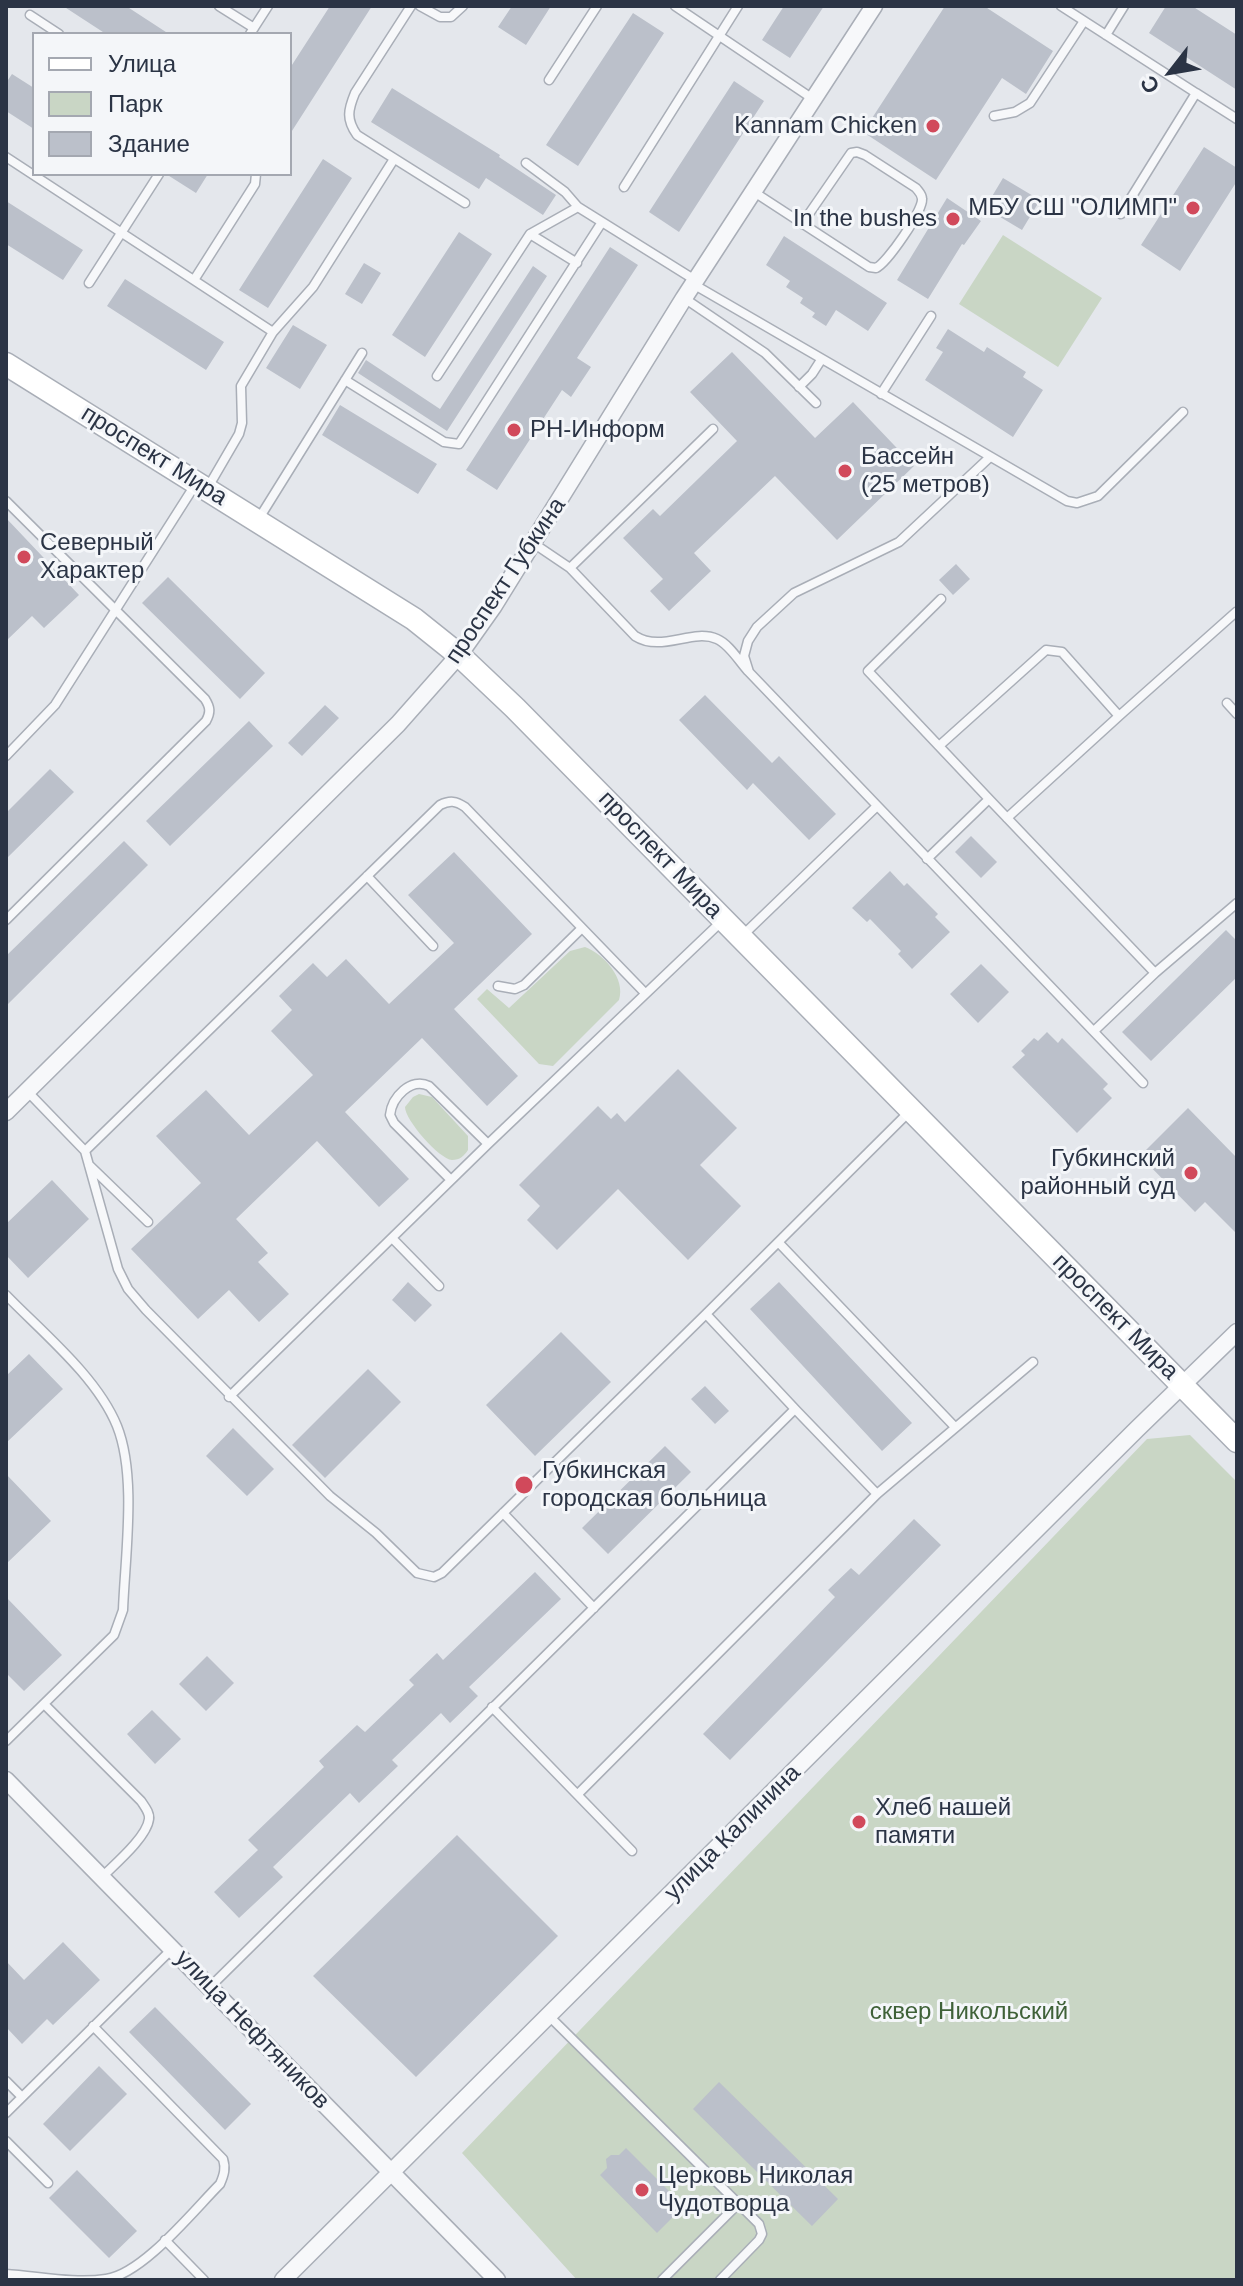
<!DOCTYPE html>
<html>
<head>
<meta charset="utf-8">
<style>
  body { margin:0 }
  #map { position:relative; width:1243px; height:2286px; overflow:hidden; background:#e4e7ec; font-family:Arial,sans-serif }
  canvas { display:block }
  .frame { position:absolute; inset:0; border:8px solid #2b3445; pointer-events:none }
  .legend { position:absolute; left:32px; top:32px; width:260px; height:144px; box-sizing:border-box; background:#f4f6f9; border:2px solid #a4a8b1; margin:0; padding:10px 14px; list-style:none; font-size:24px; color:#2b3445 }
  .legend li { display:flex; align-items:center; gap:16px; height:40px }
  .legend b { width:40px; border:2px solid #a4a8b1 }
  .north { position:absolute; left:1131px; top:32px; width:80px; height:80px; -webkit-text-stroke:6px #f4f6f9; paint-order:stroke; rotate:239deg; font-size:22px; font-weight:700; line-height:32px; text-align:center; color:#2b3445 }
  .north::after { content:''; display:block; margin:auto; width:28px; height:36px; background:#2b3445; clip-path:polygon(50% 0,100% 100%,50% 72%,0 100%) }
</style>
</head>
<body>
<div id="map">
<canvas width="1243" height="2286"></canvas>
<div class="frame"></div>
<ul class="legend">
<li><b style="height:10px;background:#fff"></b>Улица</li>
<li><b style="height:22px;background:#c9d6c5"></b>Парк</li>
<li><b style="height:22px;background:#bbc0ca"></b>Здание</li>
</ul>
<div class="north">С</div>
</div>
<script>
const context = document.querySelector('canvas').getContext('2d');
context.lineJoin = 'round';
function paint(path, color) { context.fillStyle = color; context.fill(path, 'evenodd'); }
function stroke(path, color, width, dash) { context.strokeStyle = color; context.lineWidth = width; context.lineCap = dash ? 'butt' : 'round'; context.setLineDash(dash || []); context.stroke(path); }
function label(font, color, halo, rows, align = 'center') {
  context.font = font + ' Arial,sans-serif'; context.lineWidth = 6; context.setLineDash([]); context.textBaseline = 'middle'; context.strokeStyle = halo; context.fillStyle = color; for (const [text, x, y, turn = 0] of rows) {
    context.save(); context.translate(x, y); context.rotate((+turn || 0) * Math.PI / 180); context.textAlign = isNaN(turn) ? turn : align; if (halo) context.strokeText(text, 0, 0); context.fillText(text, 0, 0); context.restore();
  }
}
paint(new Path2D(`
  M1003,235L1102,298L1058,367L959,304Z
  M585,947C604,954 626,979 619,1000L553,1066L539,1064L477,999L487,989L509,1008L570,951Z
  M419,1094L432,1097L468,1136V1150C464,1156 460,1160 452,1160C439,1159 405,1120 405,1107L413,1097Z
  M1190,1435L1237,1482V2280H577L462,2153L1147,1439Z`), '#c9d6c5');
paint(new Path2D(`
  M63,6H126L169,34H106Z
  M330,6H372L290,134V68Z
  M512,6H551L526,45L498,27Z
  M784,6H824L790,58L762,40Z
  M945,6H984L1053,51L1026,94L1002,78L936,180L863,132Z
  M1166,6H1192L1237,35V90L1149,33Z
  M633,13L664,33L578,166L546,145Z
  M12,74L34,88V129L6,111V83Z
  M734,81L764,101L679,232L649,212Z
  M392,88L500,155L499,157L556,195L543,215L486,178L479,189L371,122Z
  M1204,147L1237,168V181L1180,271L1141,245Z
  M323,159L352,178L268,308L239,290Z
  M166,174H208L196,193Z
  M1003,178L1040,200L1022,230L985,208Z
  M947,198L981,221L964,245L962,244L928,299L897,280Z
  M6,201L83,250L63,280L6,244Z
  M459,232L492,254L425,357L392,335Z
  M784,236L887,303L868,331L836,310L826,326L812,317L815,313L800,303L803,298L786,287L790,281L766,265Z
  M610,247L638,265L577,358L591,367L571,397L562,390L497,490L466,470Z
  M364,263L381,273L362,304L345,294Z
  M533,266L547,276L447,431L358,373L366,360L440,409Z
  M125,279L224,342L206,370L107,306Z
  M293,325L327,345L300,389L266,368Z
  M948,329L984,352L987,347L1026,372L1023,377L1043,390L1013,437L925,380L943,352L936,348Z
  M732,352L815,438L853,402L914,466L837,540L775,476L694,553L711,571L669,611L650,591L663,579L623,538L653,509L660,516L737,441L690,392Z
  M340,405L437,464L418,494L322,435Z
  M6,518L79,595L44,628L32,616L6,641Z
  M956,564L970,579L953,595L939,580Z
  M168,577L265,673L240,699L142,603Z
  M705,695L772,763L779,756L836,814L809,840L753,783L747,790L679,720Z
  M325,705L339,718L302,756L288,743Z
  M249,721L273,746L170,846L146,821Z
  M50,769L74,792L6,859V813Z
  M971,836L997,862L981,878L955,852Z
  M124,841L148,865L6,1006V956Z
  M454,852L532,934L454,1009L518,1076L487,1106L422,1038L345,1112L409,1179L379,1207L317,1141L236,1219L268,1253L258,1262L289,1294L259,1322L229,1290L198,1319L131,1249L201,1183L156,1136L206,1090L249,1135L313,1075L271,1031L292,1010L279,996L313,963L327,977L346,959L389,1004L454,943L408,895Z
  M890,871L904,886L907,883L938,914L935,917L950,932L912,969L898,954L901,951L870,919L867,922L852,908Z
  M1226,930L1237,941V977L1151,1061L1122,1032Z
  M981,964L1009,992L978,1023L950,994Z
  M1047,1032L1058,1043L1062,1038L1108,1084L1103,1089L1112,1098L1077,1133L1012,1067L1025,1055L1021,1051L1034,1038L1038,1041Z
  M678,1069L737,1128L700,1165L741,1206L688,1260L618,1189L557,1250L527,1220L540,1206L519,1185L598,1106L611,1119L617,1113L625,1122Z
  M1188,1108L1237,1158V1234L1205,1202L1195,1212L1140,1156Z
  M52,1180L89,1219L28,1278L6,1255V1224Z
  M408,1282L432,1305L415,1322L392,1300Z
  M779,1282L912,1423L882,1451L750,1309Z
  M561,1332L611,1382L535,1456L486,1405Z
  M29,1354L63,1389L6,1443V1376Z
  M368,1369L401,1402L325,1478L292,1445Z
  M705,1386L729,1411L715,1424L691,1399Z
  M233,1428L274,1469L247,1496L206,1456Z
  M665,1446L691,1472L608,1554L582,1528Z
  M6,1474L51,1521L6,1564Z
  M914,1519L941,1545L730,1760L703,1734L835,1597L828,1590L851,1568L859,1575Z
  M535,1572L561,1599L469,1687L478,1696L450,1723L441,1713L392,1760L398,1766L359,1803L350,1793L273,1867L283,1877L239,1918L214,1892L258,1850L248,1840L324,1767L319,1761L357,1725L365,1732L414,1685L409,1680L437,1653L443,1660Z
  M6,1597L62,1655L24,1691L6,1673Z
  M207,1656L234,1683L206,1711L179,1684Z
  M152,1710L181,1739L155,1764L127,1734Z
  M457,1835L558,1936L416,2077L313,1976Z
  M63,1942L100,1980L53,2025L47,2019L22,2044L6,2027V1961L24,1980Z
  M155,2007L251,2104L225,2130L129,2032Z
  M99,2066L127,2094L70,2151L43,2124Z
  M719,2082L838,2199L812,2226L693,2109Z
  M626,2148L684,2206L657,2233L600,2175L607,2168L606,2159L611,2155H619Z
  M77,2170L137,2231L109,2258L49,2198Z`), '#bbc0ca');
const service = new Path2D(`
  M219,6L254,28
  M411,6L355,93C348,110 346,119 357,135L465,203
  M420,6L440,17H451L463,6
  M675,6L813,99
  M1061,6L1196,93L1121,214
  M30,15L59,34
  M250,34L268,6
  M1106,35L1124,6
  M549,80L597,6
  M1196,93L1237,119
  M994,116L1015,112L1030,103L1084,21
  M6,157L273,332
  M526,163L565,192L578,207L695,280
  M624,187L738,6
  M754,192L869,267L876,268C887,263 923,211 922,199C922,194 919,192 916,188L865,155L857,152L851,153L802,224
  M530,234L577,263
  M194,280L255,184L256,174
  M89,283L159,174
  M693,284L1067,501L1077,503L1098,496L1183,412
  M684,298L765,353L816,403
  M437,376L530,234L578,207
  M345,380L444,442L459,444L602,222
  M799,387L812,374L821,360
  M881,394L931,316
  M990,457L899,542L794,593L757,627L748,641L744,656L749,672L1143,1083
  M207,489L239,434L242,423L241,386L273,332L313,287L394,159
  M6,501L205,699C210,707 211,712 206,721L6,920
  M258,520L362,353
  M533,543L570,568L635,636C662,653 692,628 717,639C729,644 739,661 748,671
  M570,568L713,429
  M1227,703L1237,714
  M939,746L1046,650L1062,652L1119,716L1236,612
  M6,756L55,705L195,485
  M989,799L1155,973
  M1007,818L1119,716
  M927,859L989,799L868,671L941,599
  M367,876L433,946
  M741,937L876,807
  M498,986L515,989L524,985L582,928
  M1094,1031L1155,973L1237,903
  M27,1091L85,1151L118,1269L128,1289L146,1310L330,1496L376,1533L417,1573L434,1577L442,1573L706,1314
  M85,1151L440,805C450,800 456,801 465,807L645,993
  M89,1165L148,1222
  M451,1180L394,1123L390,1115C392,1097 411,1077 429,1086L488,1144
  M392,1238L439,1286
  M779,1243L954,1426
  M6,1295C43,1333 97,1377 117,1426C137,1476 125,1556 123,1610L114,1635L6,1741
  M229,1397L488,1144L723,920
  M795,1409L877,1494
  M503,1513L594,1608
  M44,1704L141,1801C145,1807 150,1813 149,1819C147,1837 115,1864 102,1877
  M492,1707L632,1851
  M578,1794L877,1494L1033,1362
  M210,1987L795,1409L706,1314L909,1112
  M549,2016L759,2224L762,2234L759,2240L720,2280
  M6,2081L22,2097
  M6,2113L172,1949
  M6,2141L48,2183
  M165,2240L204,2280
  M6,2274C38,2276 75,2284 106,2279C143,2274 193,2211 220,2184C224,2175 226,2168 223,2159L93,2026
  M662,2280L738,2204`);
const minor = new Path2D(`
  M6,1112L398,724L459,655L493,607L684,298L874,6
  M6,1780L497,2280
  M283,2280L1137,1429L1237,1332`);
const secondary = new Path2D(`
  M6,364L414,619L459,655L515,708L1237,1441`);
stroke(service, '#a9aeb7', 11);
stroke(minor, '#a9aeb7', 19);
stroke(secondary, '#a9aeb7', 25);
stroke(service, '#f7f8fa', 8);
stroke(minor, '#f7f8fa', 16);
stroke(secondary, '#fff', 22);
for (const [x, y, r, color] of [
  [933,126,8,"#d1495b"],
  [1193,208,8,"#d1495b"],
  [953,219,8,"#d1495b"],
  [514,430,8,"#d1495b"],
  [845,471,8,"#d1495b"],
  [24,557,8,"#d1495b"],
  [1191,1173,8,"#d1495b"],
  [524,1485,10,"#d1495b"],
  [859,1822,8,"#d1495b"],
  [642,2190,8,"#d1495b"]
]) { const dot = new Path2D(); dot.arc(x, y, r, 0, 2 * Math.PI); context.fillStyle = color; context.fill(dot); stroke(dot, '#f4f6f9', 3); }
label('24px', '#2b3445', '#f4f6f9', [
  ["Kannam Chicken",917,126,"right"],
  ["МБУ СШ \"ОЛИМП\"",1177,208,"right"],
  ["In the bushes",937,219,"right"],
  ["РН-Информ",530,430],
  ["Бассейн",861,457],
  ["(25 метров)",861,485],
  ["Северный",40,543],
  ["Характер",40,571],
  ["Губкинский",1175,1159,"right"],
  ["районный суд",1175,1187,"right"],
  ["Губкинская",542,1471],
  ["городская больница",542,1499],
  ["Хлеб нашей",875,1808],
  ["памяти",875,1836],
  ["Церковь Николая",658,2176],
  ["Чудотворца",658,2204]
], 'left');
label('24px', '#2b3445', '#f4f6f9', [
  ["проспект Мира",154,456,32],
  ["проспект Губкина",506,581,-56],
  ["проспект Мира",660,855,46],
  ["проспект Мира",1115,1317,45],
  ["улица Калинина",733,1833,-45],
  ["улица Нефтяников",252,2030,46]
]);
label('24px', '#3f6138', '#f4f6f9', [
  ["сквер Никольский",969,2012]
]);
</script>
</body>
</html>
